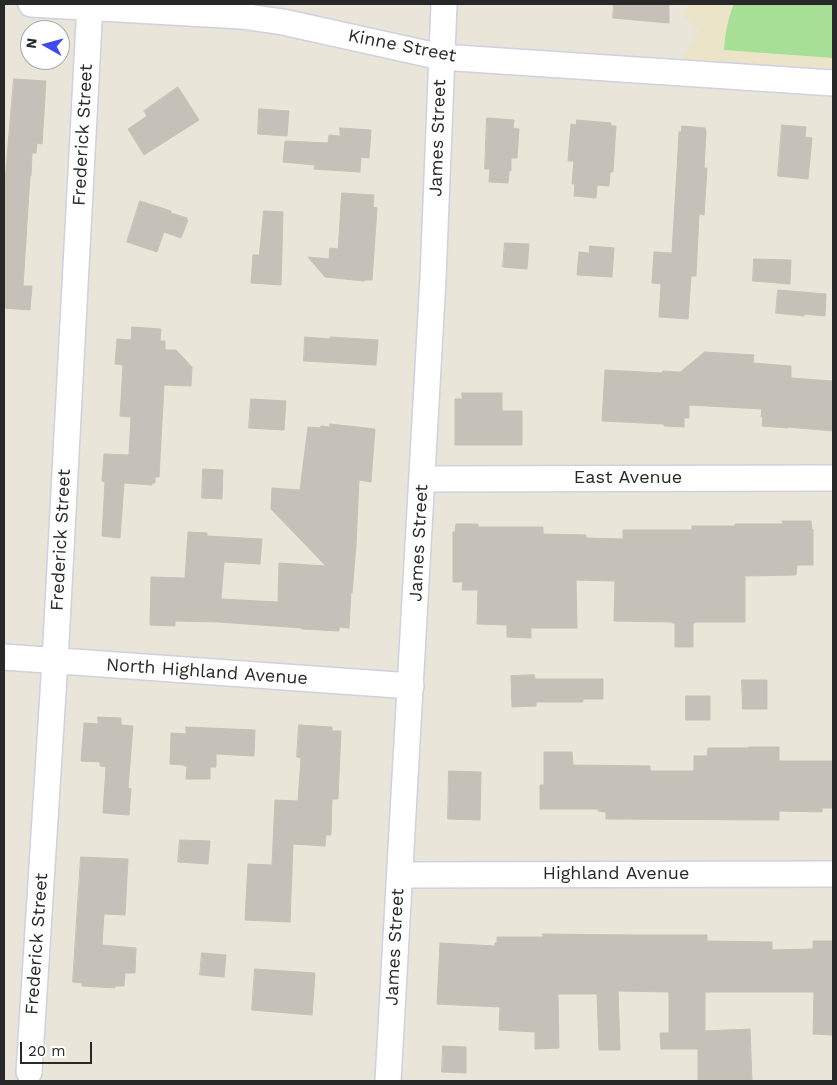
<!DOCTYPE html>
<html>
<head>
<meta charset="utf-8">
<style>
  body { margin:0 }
  #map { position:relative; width:837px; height:1085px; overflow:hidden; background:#eae5d9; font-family:"Work Sans",sans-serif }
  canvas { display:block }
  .frame { position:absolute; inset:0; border:5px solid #282828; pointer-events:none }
  .north { position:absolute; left:20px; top:20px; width:50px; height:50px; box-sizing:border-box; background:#fff; border:1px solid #a9a9a9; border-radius:50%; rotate:277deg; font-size:14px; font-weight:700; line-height:20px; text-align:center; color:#282828 }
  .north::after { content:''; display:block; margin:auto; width:18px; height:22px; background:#3e49f2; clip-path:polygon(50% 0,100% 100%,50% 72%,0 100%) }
  .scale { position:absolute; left:20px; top:1042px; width:72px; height:22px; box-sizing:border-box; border:2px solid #282828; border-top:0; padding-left:6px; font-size:15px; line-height:18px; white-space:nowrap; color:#282828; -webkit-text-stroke:4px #fff; paint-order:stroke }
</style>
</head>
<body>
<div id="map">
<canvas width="837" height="1085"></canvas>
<div class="frame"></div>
<div class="north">N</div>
<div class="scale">20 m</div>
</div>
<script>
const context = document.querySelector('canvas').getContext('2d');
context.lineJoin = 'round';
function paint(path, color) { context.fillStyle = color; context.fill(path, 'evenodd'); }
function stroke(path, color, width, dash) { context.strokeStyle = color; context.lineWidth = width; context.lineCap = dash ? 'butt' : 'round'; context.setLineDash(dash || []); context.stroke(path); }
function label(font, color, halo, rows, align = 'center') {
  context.font = font + ' "Work Sans",sans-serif'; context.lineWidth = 4; context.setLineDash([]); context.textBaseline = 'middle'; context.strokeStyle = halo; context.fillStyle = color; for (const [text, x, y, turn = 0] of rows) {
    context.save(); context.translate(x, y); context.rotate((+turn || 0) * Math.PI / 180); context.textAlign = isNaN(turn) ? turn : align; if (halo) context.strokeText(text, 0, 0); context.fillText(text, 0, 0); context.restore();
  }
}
paint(new Path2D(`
  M689,4H833V70L780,65L681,61L699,30L684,17Z`), '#ebe4c9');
paint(new Path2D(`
  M734,4H833V58L724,50C725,34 728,18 734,4Z`), '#a7df97');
const building = new Path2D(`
  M614,4H669V23L613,18Z
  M14,79L46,81L42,144L37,143L36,153H32L31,176H30L23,286H32L30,310L4,308V193Z
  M178,87L199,120L144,155L128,129L147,116L144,111Z
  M259,109L289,111L287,136L258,134Z
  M487,118L514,120L513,128L519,129L517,158H511V171H509L508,183L489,182L490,169H485Z
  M577,120L611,123V126H616L613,172H610L609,186L597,185L596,198L574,196L575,184H572L574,161H568L571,124L576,125Z
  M782,125L806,127L805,137L812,138L808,179L778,176Z
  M682,126L705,128L706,133L704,168H707L704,215L699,214L696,276H691L688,319L659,317L661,284L652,283L654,252L672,253L678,152L679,132H681Z
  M340,128L371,130L369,158L361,157L360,172L314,169L315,165L283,162L285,141L328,143L329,135L340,136Z
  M342,193L374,195L373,207L377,208L372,280H365L364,281L325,277L308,257L329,259L330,248L338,249Z
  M140,201L171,211V213L187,218V220H188L181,238L164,232L157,252L127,242Z
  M264,211L283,212L281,285L251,283L253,255H259Z
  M505,243L529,244L527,269L503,267Z
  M590,246L614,248L612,277L577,275L579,252L589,253Z
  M754,259L791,260L790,284L753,281Z
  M778,290L826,294L825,316L804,314V316L776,313Z
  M132,327L161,329L160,341H165V350H176L192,367L191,386L164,385L159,477H155V483H152V485L124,483L120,538L102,536L105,482L102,481L104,454L129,455L131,417L120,416L123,365L115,364L117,339L131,340Z
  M305,337L330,339V337L378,340L376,365L304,361Z
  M705,352L754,355L753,363L791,366V378L833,381V431L788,427V428L762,426L763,417H761L762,409L689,405V418H684V427L664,426V424L602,421L605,370L662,373L663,371L680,372Z
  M462,393H502V411H522V445H455V399H462Z
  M251,399L286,401L284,430L249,428Z
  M330,424L375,429L371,482L359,480L356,545L352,593L351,592L349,628L339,627V631L302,629V628L218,622L175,621V626L150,625L151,577L185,578L188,532L207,533V536L262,539L260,564L224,562L221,599L278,602L279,563L326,566L271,509L272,488L300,490L308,427L320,428L321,426L330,427Z
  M203,469L223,470L222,499L202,498Z
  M782,521H811L812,530L813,529V565H797L796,575L745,576V622H695V623H693V647H675V623H672V622L614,621L615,581L576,580L577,628H531V638L507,637V625L477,624L478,590H462L463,582H453V532H455L456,524H478V527H543V534L586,535V538L623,539V530H692V526H735V524H783Z
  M534,675L535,679H603V699H583V702H536V706L512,707L511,676Z
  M742,680H767V709H743Z
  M686,696H710V720H686Z
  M98,717L121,718V725L133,726L128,788L131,789L129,815L103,813L106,767L100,766V762L81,761L84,723L98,724Z
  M299,725L332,727V731H341L338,799H332L331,835H326L325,846L293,844L290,922L245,920L248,864L272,865L275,800L298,801L301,758L297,757Z
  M186,727L255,730L254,756L216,754V767H210V779H186L187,766H184V765L170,764L171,733L186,734Z
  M749,747H779V761H833V808H822V812L779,811V820L606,819V812L598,811V809H540V785H544V752H572L573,765L650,766V771H694V756H707L708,748H749Z
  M449,771L481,772L480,820L448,819Z
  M180,840L210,841L208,864L178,862Z
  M81,857L128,859L125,915L104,914L102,945L136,948L135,973H125L124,986H115V988L82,986V983L73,982Z
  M543,934L630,935H707V941L772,942V950L813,949V941H833V1035L813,1034L814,992H705V1031L750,1029L752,1081H698V1049H661L660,1033H669V992L618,991L620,1050H599L597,994H558L559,1048L535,1049V1032L499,1030L500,1007L437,1004L440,943L495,946V943H497V937H543Z
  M202,953L226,955L224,977L200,975Z
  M255,969L315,973L312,1015L252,1010Z
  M443,1046L466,1047V1073L442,1072Z`);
paint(building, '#c5c1b9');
stroke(building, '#c5c1b3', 1);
const minor = new Path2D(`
  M31,4L241,16L283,22L441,57L833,83
  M422,479L833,478
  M4,657L411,686
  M400,875L833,874
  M29,1072L55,661L90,4
  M388,1081L433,278L444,4`);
stroke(minor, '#cfd0e0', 28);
stroke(minor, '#fff', 25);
label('18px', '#282828', '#fff', [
  ["Kinne Street",402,46,11],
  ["Frederick Street",83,135,-87],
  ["James Street",438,138,-88],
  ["East Avenue",628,478],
  ["Frederick Street",61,540,-87],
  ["James Street",419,543,-87],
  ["North Highland Avenue",207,672,4],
  ["Highland Avenue",616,874],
  ["Frederick Street",37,944,-86],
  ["James Street",395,947,-87]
]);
</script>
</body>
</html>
